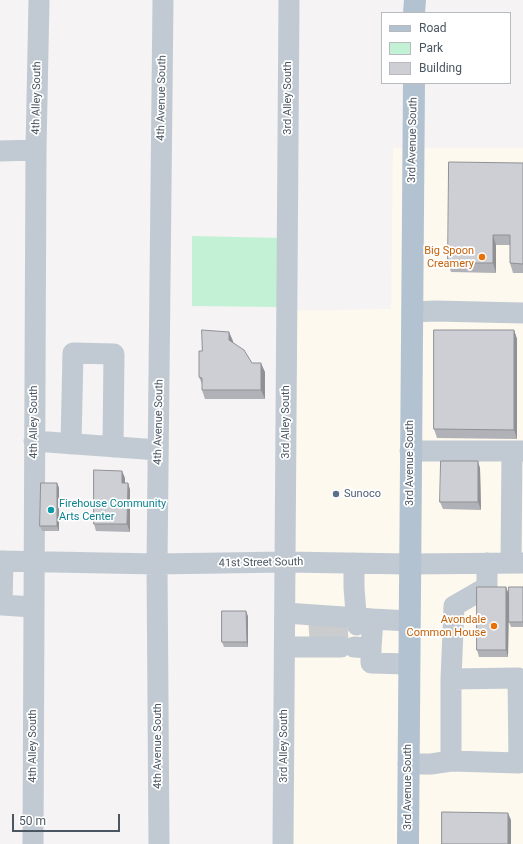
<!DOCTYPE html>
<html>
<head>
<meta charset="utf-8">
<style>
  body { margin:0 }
  #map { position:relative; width:523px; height:844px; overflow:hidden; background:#f5f3f3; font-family:Roboto,sans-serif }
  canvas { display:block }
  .legend { position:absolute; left:381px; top:12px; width:130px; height:72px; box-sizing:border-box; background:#fff; border:1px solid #b7bbc0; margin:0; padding:5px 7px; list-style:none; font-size:12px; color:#4a5661 }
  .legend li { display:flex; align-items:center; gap:8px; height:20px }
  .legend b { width:20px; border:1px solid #b7bbc0 }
  .scale { position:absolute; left:12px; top:814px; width:108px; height:18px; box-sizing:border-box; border:2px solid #4a5661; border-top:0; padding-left:5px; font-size:12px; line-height:14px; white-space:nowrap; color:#4a5661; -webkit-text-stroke:3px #fff; paint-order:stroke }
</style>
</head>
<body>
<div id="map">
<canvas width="523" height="844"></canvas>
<ul class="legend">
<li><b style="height:5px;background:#b3c2d1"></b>Road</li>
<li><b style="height:11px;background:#c3f1d5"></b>Park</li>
<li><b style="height:11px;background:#cdcfd5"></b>Building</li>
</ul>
<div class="scale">50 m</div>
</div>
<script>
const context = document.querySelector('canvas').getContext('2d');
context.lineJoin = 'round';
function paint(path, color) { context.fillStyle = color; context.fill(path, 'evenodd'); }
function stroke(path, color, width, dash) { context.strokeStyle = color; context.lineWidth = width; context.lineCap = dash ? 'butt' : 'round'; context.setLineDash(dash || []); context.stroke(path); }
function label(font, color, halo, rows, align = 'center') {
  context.font = font + ' Roboto,sans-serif'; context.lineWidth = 3.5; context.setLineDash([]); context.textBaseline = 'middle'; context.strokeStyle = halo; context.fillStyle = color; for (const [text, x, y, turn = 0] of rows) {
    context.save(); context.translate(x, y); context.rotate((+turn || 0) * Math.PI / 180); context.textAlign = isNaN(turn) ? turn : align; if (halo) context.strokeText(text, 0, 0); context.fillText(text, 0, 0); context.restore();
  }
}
paint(new Path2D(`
  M393,148H523V844H278L281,311L391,309Z`), '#fdf9ef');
paint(new Path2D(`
  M192,236L280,238L278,307L192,306Z`), '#c3f1d5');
stroke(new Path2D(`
  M319,624L320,639
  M337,625L338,640`), '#caccce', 21, [21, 10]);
stroke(new Path2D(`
  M0,151L36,150
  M412,312L435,311L523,313
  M34,441L158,450
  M71,444L73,353L114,354L113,447
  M410,451H523
  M0,561L157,564L285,562L409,564L523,563
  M3,561L2,605L33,607
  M511,562L512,451
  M354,563V588L357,625
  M285,613L373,619L371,648L354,647
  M373,619L409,621
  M285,647H341
  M371,648V663L409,664
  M451,679L454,606L487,587V563
  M408,764H431L451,761L519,763L518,678L451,679V761
  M33,844L36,150L39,0
  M159,844L157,564L163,0
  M283,844L289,0`), '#c1cad2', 21);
stroke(new Path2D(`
  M414,13L415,0
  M408,844L414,83`), '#b3c2d1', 22);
paint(new Path2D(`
  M523,163V273H513L510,263V245H496V273L451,272L448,263Z
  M514,330L517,339V439L437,438L434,429Z
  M229,332L233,342L252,363L265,372V399H205L202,390V384L199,377L202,351Z
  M480,468L481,510L443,509L440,502Z
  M125,478V483H128L130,490V532L96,531L94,524Z
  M57,483L59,488V531H42L40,526Z
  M506,587L509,595L508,657H479L477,650Z
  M523,587V627H511L509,622Z
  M248,616V647H224L222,642Z`), '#b0b2b7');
paint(new Path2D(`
  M493,235L496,245V273L493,263Z
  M514,330L517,339V439L514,430Z
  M229,332L233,341V349L229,340Z
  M261,363L265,372V399L261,390Z
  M478,461L480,468L481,510L478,502Z
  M122,471L125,478V490L122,483Z
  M57,483L59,488V531L57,526Z
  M128,483L130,490V532L127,524Z
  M506,587L509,595L508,657L506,650Z
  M246,611L248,616V647L247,642Z
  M508,813L511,820V844H508Z`), '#909195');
const building = new Path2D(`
  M449,162L523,163V264L510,263V235H493V263H448Z
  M202,330L229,332V340L244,350L252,363H261V390H202V378L199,377V351H202Z
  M434,330H514V430L434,429Z
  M441,461H478V502H440Z
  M94,470L122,471V483H128L127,524H94Z
  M41,483H57V526H40Z
  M477,587H506V650H477Z
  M509,587H523V622H509Z
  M222,611H246L247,642H222Z
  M442,812L508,813V844H442Z`);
paint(building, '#cdcfd5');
stroke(building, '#909195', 1);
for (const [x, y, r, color] of [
  [482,257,4,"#e8710a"],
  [336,494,4,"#5c6f8a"],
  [51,510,4,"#0f9aa8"],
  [494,626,4,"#e8710a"]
]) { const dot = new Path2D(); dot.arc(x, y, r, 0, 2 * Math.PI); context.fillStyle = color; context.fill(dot); stroke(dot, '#fff', 1.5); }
label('11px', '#4a5661', '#fff', [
  ["4th Alley South",37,98,-89],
  ["4th Avenue South",162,98,-89],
  ["3rd Alley South",288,98,-90],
  ["3rd Avenue South",413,140,-89],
  ["4th Alley South",34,422,-90],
  ["4th Avenue South",159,422,-89],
  ["3rd Alley South",286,422,-90],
  ["3rd Avenue South",410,463,-90],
  ["41st Street South",261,563,-1],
  ["4th Alley South",33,746,-90],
  ["4th Avenue South",158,746,-90],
  ["3rd Alley South",284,746,-90],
  ["3rd Avenue South",408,787,-90]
]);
label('11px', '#c56008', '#fff', [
  ["Big Spoon",474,251],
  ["Creamery",474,264],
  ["Avondale",486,620],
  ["Common House",486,633]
], 'right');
label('11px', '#4e5e75', '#fff', [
  ["Sunoco",344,494]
], 'left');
label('11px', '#0d838f', '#fff', [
  ["Firehouse Community",59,504],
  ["Arts Center",59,517]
], 'left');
</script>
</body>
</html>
